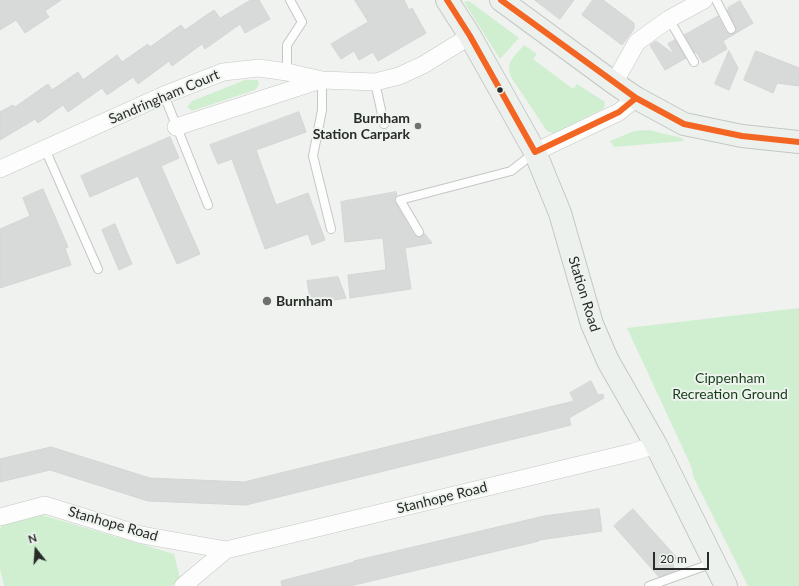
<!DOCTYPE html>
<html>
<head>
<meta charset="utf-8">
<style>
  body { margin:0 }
  #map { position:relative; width:799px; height:586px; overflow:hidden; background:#eff2ef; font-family:Lato,sans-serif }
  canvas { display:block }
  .north { position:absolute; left:16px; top:530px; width:40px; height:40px; -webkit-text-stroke:3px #eef3ee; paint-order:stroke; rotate:343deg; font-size:11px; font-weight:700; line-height:16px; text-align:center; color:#292b29 }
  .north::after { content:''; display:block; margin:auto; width:14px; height:18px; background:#292b29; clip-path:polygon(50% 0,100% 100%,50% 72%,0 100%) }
  .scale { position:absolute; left:653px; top:552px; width:56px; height:18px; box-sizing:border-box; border:2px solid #292b29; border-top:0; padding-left:5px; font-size:12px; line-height:14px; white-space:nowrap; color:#292b29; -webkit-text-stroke:3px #eef3ee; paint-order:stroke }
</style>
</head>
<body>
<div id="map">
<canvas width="799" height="586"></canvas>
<div class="north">N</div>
<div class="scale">20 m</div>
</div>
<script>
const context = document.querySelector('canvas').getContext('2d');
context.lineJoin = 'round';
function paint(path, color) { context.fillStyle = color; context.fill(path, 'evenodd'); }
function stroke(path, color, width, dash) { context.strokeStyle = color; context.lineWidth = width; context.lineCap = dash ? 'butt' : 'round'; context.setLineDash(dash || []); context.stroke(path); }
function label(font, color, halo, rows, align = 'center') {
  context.font = font + ' Lato,sans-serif'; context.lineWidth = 4; context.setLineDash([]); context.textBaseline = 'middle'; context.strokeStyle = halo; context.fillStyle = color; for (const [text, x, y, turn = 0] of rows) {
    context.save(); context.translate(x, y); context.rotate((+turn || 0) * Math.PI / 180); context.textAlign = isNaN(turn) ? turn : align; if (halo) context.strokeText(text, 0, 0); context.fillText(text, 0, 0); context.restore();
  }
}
paint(new Path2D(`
  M469,1L519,38L500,59L464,2Z
  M524,45L537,54L533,59L573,89L577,84L605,102L604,108L555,134L547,131L511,77C505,62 514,57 524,45Z
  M245,80H258L259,85L255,90L192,111L187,107L192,101Z
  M649,130L682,138L684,141L614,147L610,141L634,131Z
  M799,308V586H748L694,478L691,466L627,328Z
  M42,515L174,554L180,578L172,586H4L0,569V529L2,525Z`), '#d0efd1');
const building = new Path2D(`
  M0,0H61L45,11L49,17L25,33L16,20L0,30Z
  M251,0H259L270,19L245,33L240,24L205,49L202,44L172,66L169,61L138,84L133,77L107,95L102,88L68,112L63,105L38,123L35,119L0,140V112L13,105L15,107L48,84L52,90L78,72L83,80L117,55L122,62L148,44L150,47L181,25L185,30L214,10L220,18Z
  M355,0H404L409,10L412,8L426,33L378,61L373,52L359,60L354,51L341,59L331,44L368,22Z
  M535,0H574L560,19Z
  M593,0H603L634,23V29L622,45L582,15Z
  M740,1L753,23L723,41L727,49L703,63L696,52L695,53L684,35L718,16L726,32L730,34H734L736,30V27L727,10L729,9L728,8Z
  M675,40L686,58L665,70L650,45L656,41L675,55L668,44Z
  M729,51L738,68L729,90L715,84Z
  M756,51L799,68V86L777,83L773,93L744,80Z
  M299,112L306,132L256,150L276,205L308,193L325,240L312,245L308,234L265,249L232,159L218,164L210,145Z
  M170,137L179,158L161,166L200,254L177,264L138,176L90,197L81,176Z
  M43,189L68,247L65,248L71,265L0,288V229L30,216L23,198Z
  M396,192L397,195L395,198V202L414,235L419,237L422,236L424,233L432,243L405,248L411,289L350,298L348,275L386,270L383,238L345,242L341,202Z
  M115,224L132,264L119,270L102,230Z
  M338,277L346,298L311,304L307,281Z
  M591,381L598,395L603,394L604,398L569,418L571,425L246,505L148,501L50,470L0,482V459L51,447L150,478L244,482L574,401L570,393Z
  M599,509L602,531L539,540V541L350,586H282L281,581L354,562V561L544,516Z
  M633,509L677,558L672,562L675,571L659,577L614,526Z`);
paint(building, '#d8dada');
stroke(building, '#d4d4d5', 1);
const lane = new Path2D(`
  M716,0L731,29
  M669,19L694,62
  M287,72V45L302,22L290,0
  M322,80V110L313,156L331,229
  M375,82L384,124
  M164,95L208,205
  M45,149L98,269
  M419,232L400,200L511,171L534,153
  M649,586L713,563`);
const street = new Path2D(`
  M614,83L637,42L669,19L704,0
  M176,127L321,80
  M535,152L619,112L636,98
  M0,169L164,95L223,72L259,68L287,72L322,80L375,82L399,76L423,65L470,36
  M0,517L45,505L142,535L226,550L633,452L656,445
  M183,586L226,550`);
const secondary = new Path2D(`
  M447,0L470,36L535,152L560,213L592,324L608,361L656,445L726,586
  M501,0L614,83L636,98L684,124L742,136L799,142`);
stroke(lane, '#c5c7c5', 10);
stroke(street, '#c5c7c5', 18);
stroke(secondary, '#c5c7c5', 24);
stroke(lane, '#fdfdfd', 8);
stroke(street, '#fdfdfd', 17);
stroke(secondary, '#edf1ee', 22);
stroke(new Path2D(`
  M447,0L470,36L535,152L619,112L636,98
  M501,0L636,98L684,124L742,136L799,142`), '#f26522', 6);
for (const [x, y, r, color] of [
  [500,90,3.5,"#292b29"],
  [418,126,4,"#6e716e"],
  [267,301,5,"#6e716e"]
]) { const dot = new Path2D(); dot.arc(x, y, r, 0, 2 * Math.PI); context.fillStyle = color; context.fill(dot); stroke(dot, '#eef3ee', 1.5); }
label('14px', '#292b29', '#eef3ee', [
  ["Sandringham Court",164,97,-23],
  ["Station Road",584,294,73],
  ["Stanhope Road",442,498,-14],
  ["Stanhope Road",113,524,16]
]);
label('bold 14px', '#292b29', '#eef3ee', [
  ["Burnham",410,118],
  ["Station Carpark",410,134],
  ["Burnham",276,301,"left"]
], 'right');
label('14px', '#143d19', '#eef3ee', [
  ["Cippenham",730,378],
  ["Recreation Ground",730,394]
]);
</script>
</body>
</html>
